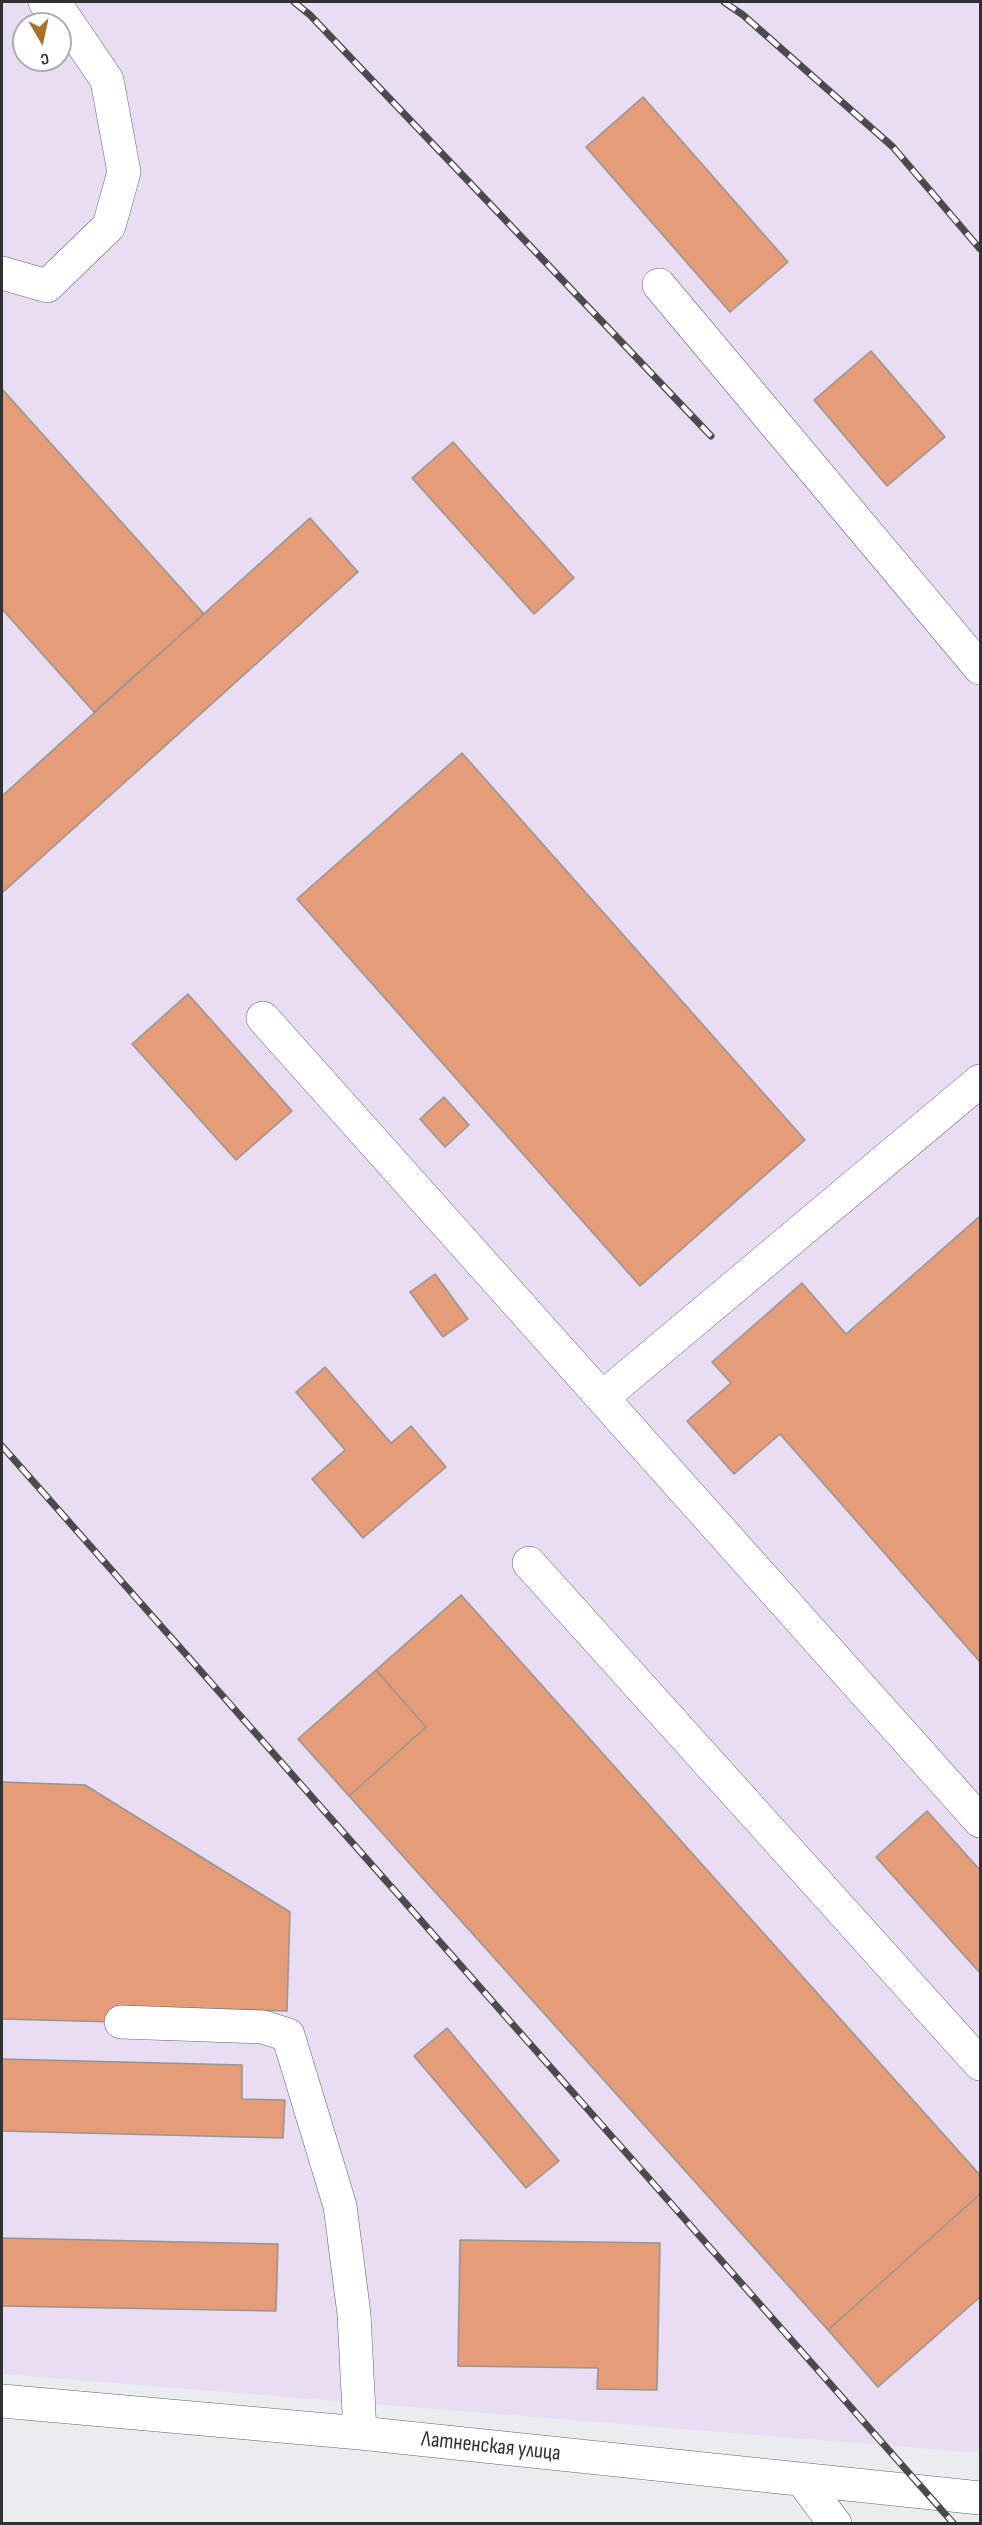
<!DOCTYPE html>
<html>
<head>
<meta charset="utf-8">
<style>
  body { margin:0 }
  #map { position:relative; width:982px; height:2525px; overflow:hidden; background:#e9edef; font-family:"Sofia Sans Condensed",sans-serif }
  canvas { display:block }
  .frame { position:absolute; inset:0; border:3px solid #303132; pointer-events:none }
  .north { position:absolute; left:12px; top:12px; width:60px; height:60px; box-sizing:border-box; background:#fff; border:2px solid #acadad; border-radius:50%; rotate:171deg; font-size:16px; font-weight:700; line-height:24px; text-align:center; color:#303132 }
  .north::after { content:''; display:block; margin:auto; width:21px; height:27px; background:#a6722b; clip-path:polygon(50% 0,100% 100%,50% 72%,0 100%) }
</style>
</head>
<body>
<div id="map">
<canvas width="982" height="2525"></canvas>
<div class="frame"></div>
<div class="north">С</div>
</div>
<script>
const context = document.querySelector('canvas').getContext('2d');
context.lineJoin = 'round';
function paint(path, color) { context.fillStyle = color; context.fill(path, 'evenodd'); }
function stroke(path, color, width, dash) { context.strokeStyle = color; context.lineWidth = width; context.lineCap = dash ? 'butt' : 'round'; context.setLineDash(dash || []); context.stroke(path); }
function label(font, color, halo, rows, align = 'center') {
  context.font = font + ' "Sofia Sans Condensed",sans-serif'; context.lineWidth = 6; context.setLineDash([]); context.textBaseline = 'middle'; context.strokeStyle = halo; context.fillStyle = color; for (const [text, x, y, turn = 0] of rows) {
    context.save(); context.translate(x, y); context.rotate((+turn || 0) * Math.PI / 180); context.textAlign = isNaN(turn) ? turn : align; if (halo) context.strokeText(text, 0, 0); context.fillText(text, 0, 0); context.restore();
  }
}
paint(new Path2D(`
  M2,2H980V2453L2,2374ZM24,24H60V60H24Z`), '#e8ddf2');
const building = new Path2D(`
  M643,97L788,262L730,312L586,147Z
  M871,351L945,437L887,486L814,400Z
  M2,389L204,614L94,712L2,609Z
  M453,442L574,578L534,614L412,478Z
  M310,518L358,572L2,893V796Z
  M462,753L805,1140L640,1286L297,899Z
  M188,994L292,1111L236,1160L132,1044Z
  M444,1097L469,1125L445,1147L420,1119Z
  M980,1216V1662L780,1434L734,1474L687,1421L731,1383L712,1362L802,1283L846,1334Z
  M435,1274L468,1319L443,1337L410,1292Z
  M325,1367L391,1443L411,1426L446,1467L363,1538L312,1479L345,1450L296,1392Z
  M461,1595L980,2175V2194L828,2330L349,1796L426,1727L376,1670Z
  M376,1670L426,1727L349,1796L298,1739Z
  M2,1782L85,1785L290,1912L287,2011L116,2006V2022L2,2019Z
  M927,1811L980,1870V1973L876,1857Z
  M447,2028L559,2161L526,2188L414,2056Z
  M2,2059L242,2065V2099L285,2100L283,2138L2,2131Z
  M980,2194V2297L878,2387L828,2330Z
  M2,2238L278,2244L276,2311L2,2306Z
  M460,2240L660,2243L657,2390L597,2389L598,2368L458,2366Z`);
paint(building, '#e59c79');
stroke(building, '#989492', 1.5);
const minor = new Path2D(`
  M2,273L47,286L109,226L124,172L107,80L60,11L45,2
  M659,285L980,668
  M263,1018L980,1821
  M603,1397L980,1081
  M529,1563L980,2064
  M121,2022L263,2027L288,2035L340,2206L354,2314L360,2433
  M2,2401L360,2433L980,2498
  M803,2481L835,2524`);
stroke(minor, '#616466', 34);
stroke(minor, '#fff', 33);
const rail = new Path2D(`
  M294,2L310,15L711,436
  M724,2L743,15L893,147L980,249
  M2,1446L954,2524`);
stroke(rail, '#494b4c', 7);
stroke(rail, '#fff', 4.5, [14]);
label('22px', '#303132', '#fff', [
  ["Латненская улица",491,2447,6]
]);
</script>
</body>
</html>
